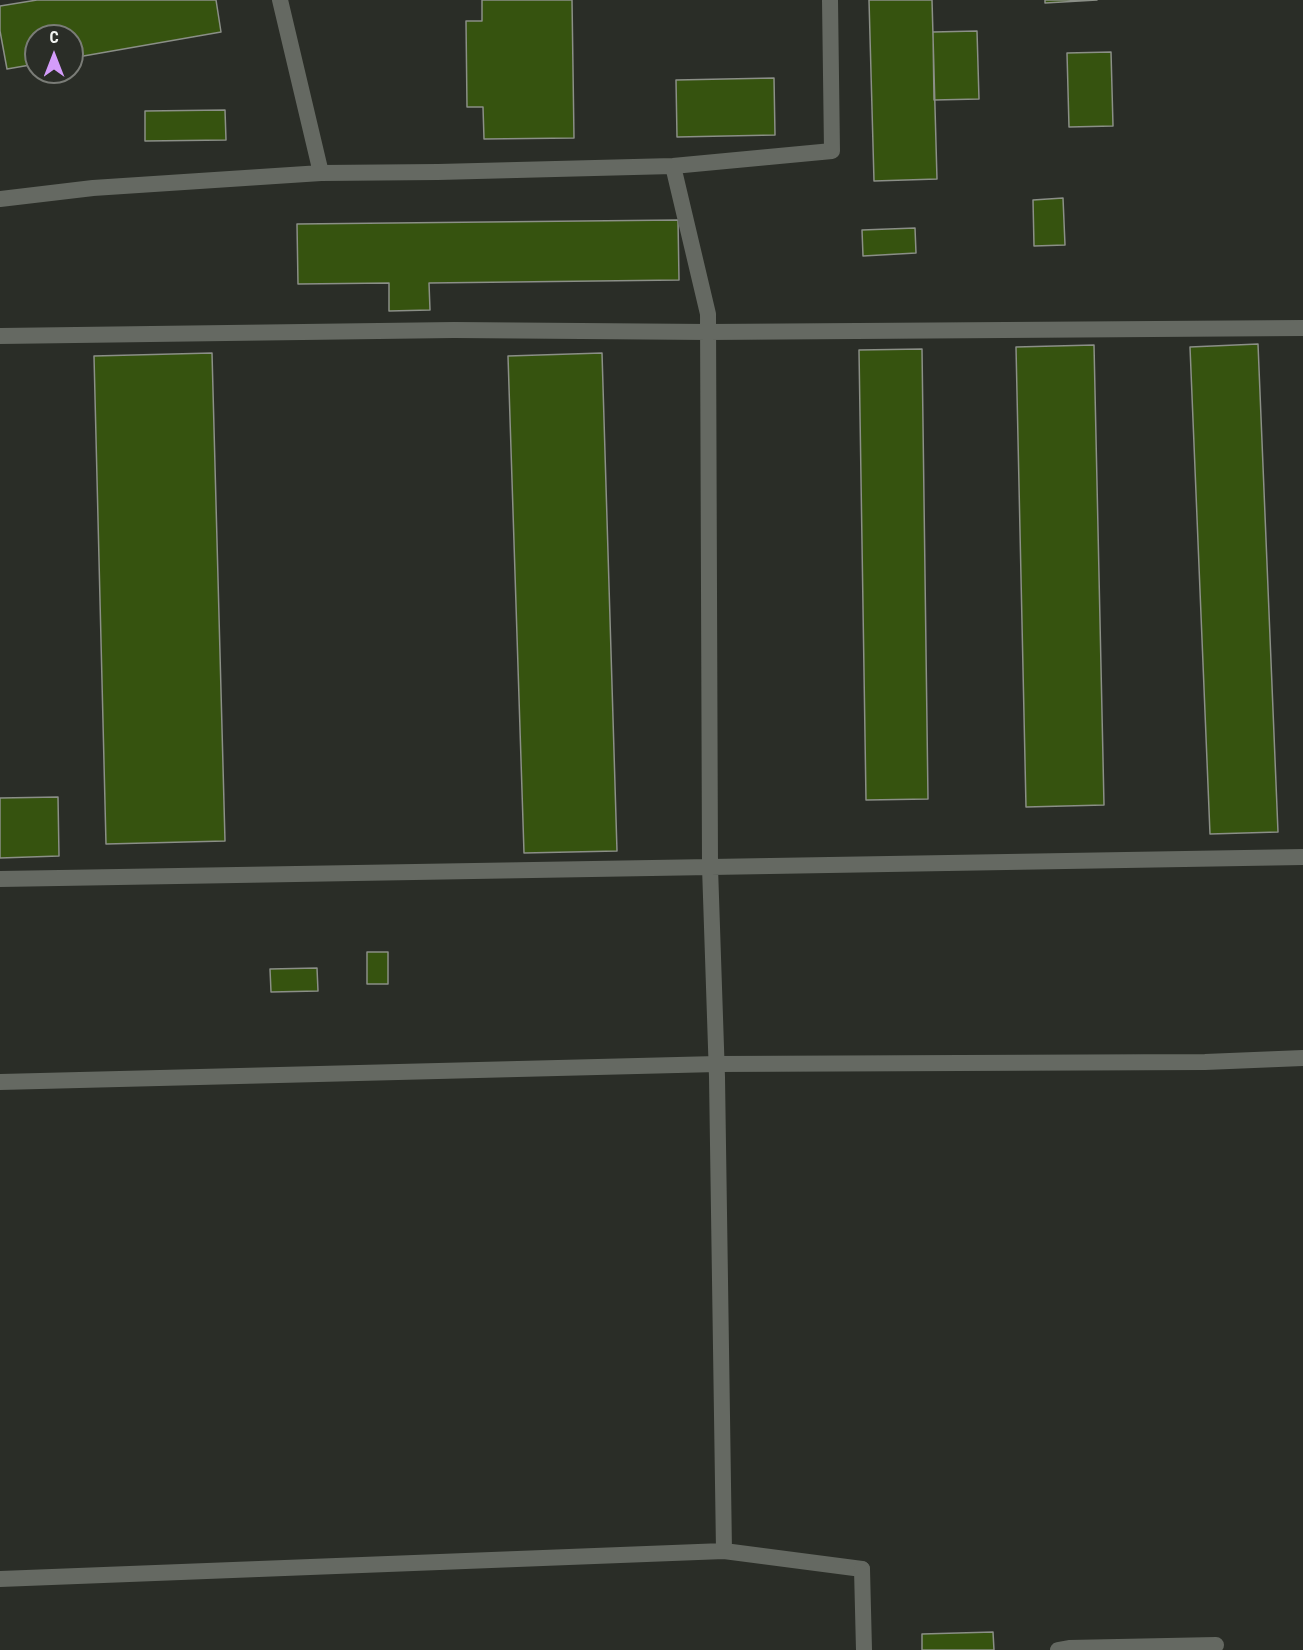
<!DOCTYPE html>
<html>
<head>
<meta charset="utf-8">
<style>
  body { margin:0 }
  #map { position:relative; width:1303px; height:1650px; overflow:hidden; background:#2a2d27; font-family:"Roboto Condensed",sans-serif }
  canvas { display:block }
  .north { position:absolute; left:24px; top:24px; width:60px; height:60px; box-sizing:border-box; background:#2a2d27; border:2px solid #7a7c77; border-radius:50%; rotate:0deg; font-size:16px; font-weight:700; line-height:24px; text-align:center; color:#f1f3ef }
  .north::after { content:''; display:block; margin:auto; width:21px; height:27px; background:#d49cfb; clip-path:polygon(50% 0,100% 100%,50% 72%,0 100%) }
</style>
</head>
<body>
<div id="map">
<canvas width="1303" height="1650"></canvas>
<div class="north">С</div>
</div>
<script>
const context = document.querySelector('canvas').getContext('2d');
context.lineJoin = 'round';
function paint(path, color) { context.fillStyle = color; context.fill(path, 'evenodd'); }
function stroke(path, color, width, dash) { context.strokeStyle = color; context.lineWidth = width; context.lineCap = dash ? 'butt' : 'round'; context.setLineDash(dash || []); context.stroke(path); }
const building = new Path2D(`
  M37,0H216L221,32L72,58V36H36V64L7,69L0,31V6Z
  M482,0H572L574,138L484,139L483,107H467L466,21H482Z
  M869,0H932L937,179L874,181Z
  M1045,0H1097L1045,3Z
  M977,31L979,99L934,100L933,32Z
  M1111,52L1113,126L1069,127L1067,53Z
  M774,78L775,135L677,137L676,80Z
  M225,110L226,140L145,141V111Z
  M1063,198L1065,245L1034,246L1033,200Z
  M678,220L679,280L429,283L430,310L389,311V283L298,284L297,224Z
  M915,228L916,253L863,256L862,230Z
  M1258,344L1278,832L1210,834L1190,347Z
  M1094,345L1104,805L1026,807L1016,347Z
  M922,349L928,799L866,800L859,350Z
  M212,353L225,841L106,844L94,356Z
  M602,353L617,851L524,853L508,356Z
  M58,797L59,856L0,858V798Z
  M367,952H388V984H367Z
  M317,968L318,991L271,992L270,969Z
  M993,1632L994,1650H922V1634Z`);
paint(building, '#36530f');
stroke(building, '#8b8f87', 1.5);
stroke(new Path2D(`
  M280,0L321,173
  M0,199L93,188L321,173L438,172L673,166L832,151L830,0
  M0,336L454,330L708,332L1303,328
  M0,879L1303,857
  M0,1082L717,1064L1205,1062L1303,1058
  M724,1551L862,1569
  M0,1579L724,1551L717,1077L710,867L708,314L673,166
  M1058,1650L1069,1648L1216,1645`), '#656962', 16);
stroke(new Path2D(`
  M862,1569L864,1650`), '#656962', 16);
</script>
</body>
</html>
